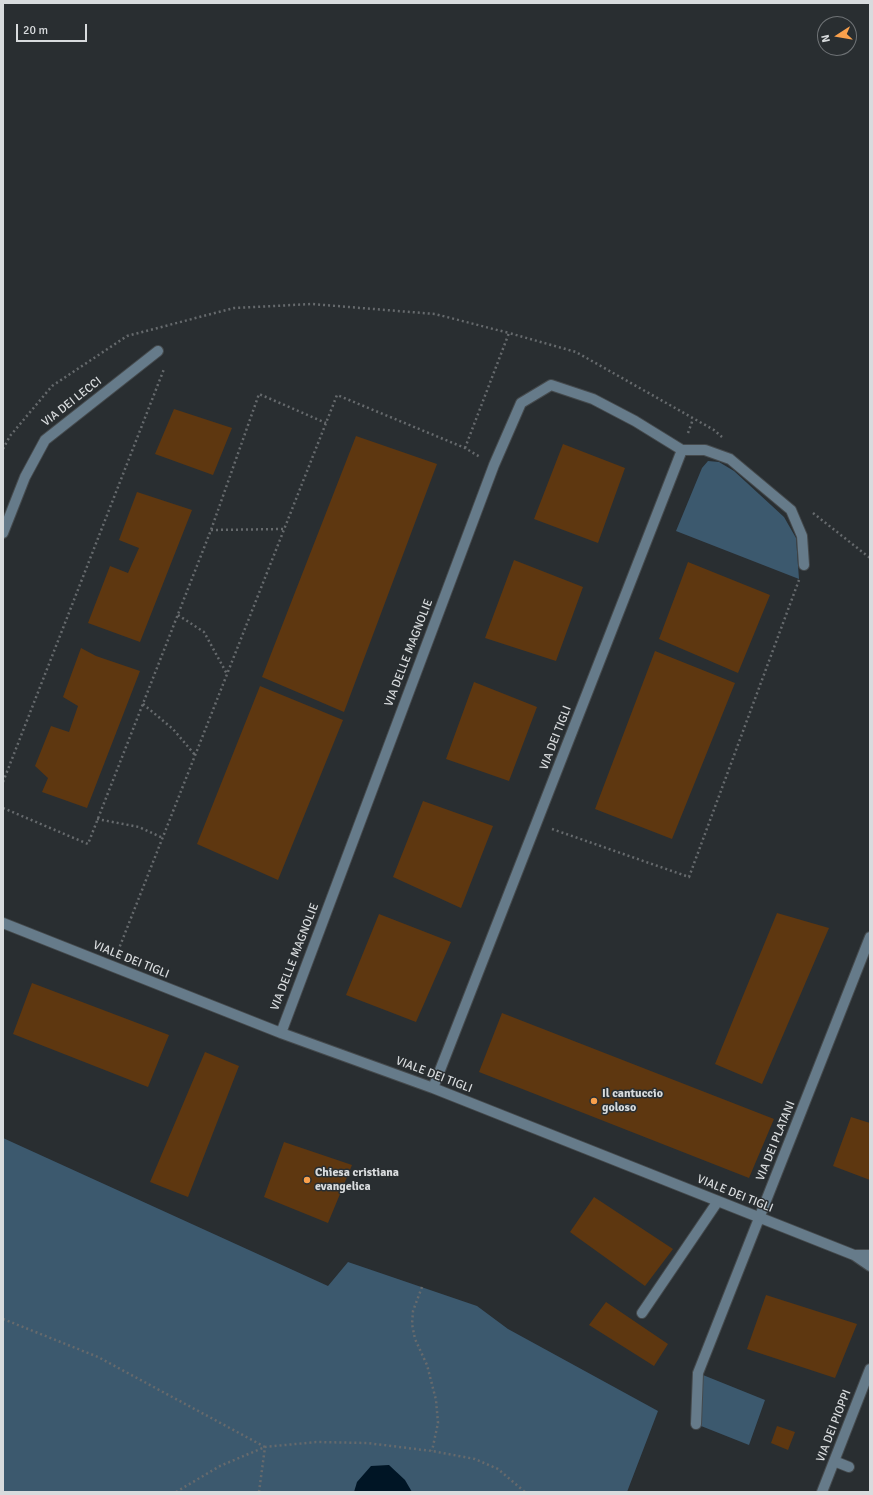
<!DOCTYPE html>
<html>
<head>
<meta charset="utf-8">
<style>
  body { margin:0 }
  #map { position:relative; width:873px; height:1495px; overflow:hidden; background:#292e31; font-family:Signika,sans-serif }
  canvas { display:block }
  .frame { position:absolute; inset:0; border:4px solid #d8dbdd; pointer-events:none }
  .north { position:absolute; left:817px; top:16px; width:40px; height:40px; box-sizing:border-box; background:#292e31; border:1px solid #6f7376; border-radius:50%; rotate:258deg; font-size:11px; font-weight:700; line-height:16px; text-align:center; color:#d8dbdd }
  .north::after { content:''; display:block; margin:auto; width:14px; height:18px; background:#f9a04c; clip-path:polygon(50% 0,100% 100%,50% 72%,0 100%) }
  .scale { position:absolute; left:16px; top:24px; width:71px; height:18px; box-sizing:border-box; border:2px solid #d8dbdd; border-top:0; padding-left:5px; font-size:12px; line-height:14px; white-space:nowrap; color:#d8dbdd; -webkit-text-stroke:3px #292e31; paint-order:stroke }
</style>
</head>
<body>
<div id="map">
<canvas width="873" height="1495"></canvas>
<div class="frame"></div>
<div class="north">N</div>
<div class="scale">20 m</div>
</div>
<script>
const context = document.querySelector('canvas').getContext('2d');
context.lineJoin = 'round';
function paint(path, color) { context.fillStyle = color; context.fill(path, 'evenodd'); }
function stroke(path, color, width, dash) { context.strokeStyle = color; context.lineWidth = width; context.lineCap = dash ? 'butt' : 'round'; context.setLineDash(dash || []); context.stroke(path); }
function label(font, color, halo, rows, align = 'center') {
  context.font = font + ' Signika,sans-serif'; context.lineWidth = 3; context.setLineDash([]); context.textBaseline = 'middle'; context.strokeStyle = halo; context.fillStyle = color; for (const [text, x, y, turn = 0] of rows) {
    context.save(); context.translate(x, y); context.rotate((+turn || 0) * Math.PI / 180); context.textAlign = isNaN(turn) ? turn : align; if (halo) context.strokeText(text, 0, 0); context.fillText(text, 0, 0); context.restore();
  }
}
paint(new Path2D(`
  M708,461L719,462L734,471L784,517L796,538L799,579L676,531L702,468Z
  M3,1138L328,1286L348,1262L477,1306L508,1329L658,1411L627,1492H3Z
  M698,1373L765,1400L749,1445L696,1424Z`), '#3c596e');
paint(new Path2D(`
  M389,1465L405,1480L412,1492H354L357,1482L371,1466Z`), '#001525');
paint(new Path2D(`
  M174,409L232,428L213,475L155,454Z
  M356,436L437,464L344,712L262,677Z
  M563,444L625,468L598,543L534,519Z
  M137,492L192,510L140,642L88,623L110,566L128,573L139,548L119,540Z
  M514,560L583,587L556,661L485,638Z
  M688,562L770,595L738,673L659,639Z
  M81,648L96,656L140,671L87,808L42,792L48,778L35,766L51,726L69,732L78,706L63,697Z
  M655,651L735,683L672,839L595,809Z
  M474,682L537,707L509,781L446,759Z
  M260,686L343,720L278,880L197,844Z
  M423,801L493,826L461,908L393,877Z
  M777,913L829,928L762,1084L715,1064Z
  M379,914L451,942L416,1022L346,995Z
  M32,983L169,1035L148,1087L13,1034Z
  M502,1013L774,1119L749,1178L479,1072Z
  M205,1052L239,1066L188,1197L150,1182Z
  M851,1117L870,1123V1180L833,1166Z
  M284,1142L352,1165L328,1223L264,1197Z
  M594,1197L673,1249L645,1286L570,1232Z
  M766,1295L857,1324L835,1378L747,1349Z
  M606,1302L668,1344L654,1366L589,1325Z
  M777,1426L795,1432L788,1450L771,1443Z`), '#5e3710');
const minor = new Path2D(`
  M682,450H705L730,459L791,510L802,536L804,565
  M3,533L25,477L45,440L158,351
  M3,923L281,1033L433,1088L854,1255L870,1266
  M281,1033L494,465L521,403L551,385L593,399L635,421L682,450L433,1088
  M854,1255H870
  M642,1313L718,1201
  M696,1424L698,1373L870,937
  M834,1461L849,1467
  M822,1492L870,1369`);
stroke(minor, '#454a4d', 12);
stroke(new Path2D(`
  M688,433L693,419
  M465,448L509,333L576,352L714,430L722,437
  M3,449L10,436L52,386L127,336L234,308L312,304L435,314L509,333
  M813,513L870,558
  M211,530L284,529
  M178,615L204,632L227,674
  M143,704L173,729L195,755
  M3,782L164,369
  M3,808L88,844L211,530L259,394L326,423
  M97,819L139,827L163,838
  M552,829L689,877L799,580
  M118,951L337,395L465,448L480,457
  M422,1287L413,1311L412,1324L415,1339L427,1365L436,1400L438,1423L432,1451
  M3,1319L98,1357L265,1447L220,1466L176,1492
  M259,1492L265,1447L316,1442L367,1443L432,1451L475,1459L498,1469L525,1492`), '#666a6d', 2.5, [2, 3]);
stroke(minor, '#667b8a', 10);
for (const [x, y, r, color] of [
  [594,1101,4,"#f9a04c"],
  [307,1180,4,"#f9a04c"]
]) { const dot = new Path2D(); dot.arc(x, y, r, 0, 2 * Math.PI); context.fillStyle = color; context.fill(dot); stroke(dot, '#292e31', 1.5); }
label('12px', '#d8dbdd', '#292e31', [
  ["VIA DEI LECCI",72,402,-38],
  ["VIA DELLE MAGNOLIE",409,653,-69],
  ["VIA DEI TIGLI",556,738,-69],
  ["VIA DELLE MAGNOLIE",295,957,-69],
  ["VIALE DEI TIGLI",131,960,22],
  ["VIALE DEI TIGLI",434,1075,21],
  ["VIA DEI PLATANI",776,1141,-68],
  ["VIALE DEI TIGLI",735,1194,22],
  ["VIA DEI PIOPPI",834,1426,-69]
]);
label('bold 12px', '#d8dbdd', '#292e31', [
  ["Il cantuccio",602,1094],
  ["goloso",602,1108],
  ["Chiesa cristiana",315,1173],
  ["evangelica",315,1187]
], 'left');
</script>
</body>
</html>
